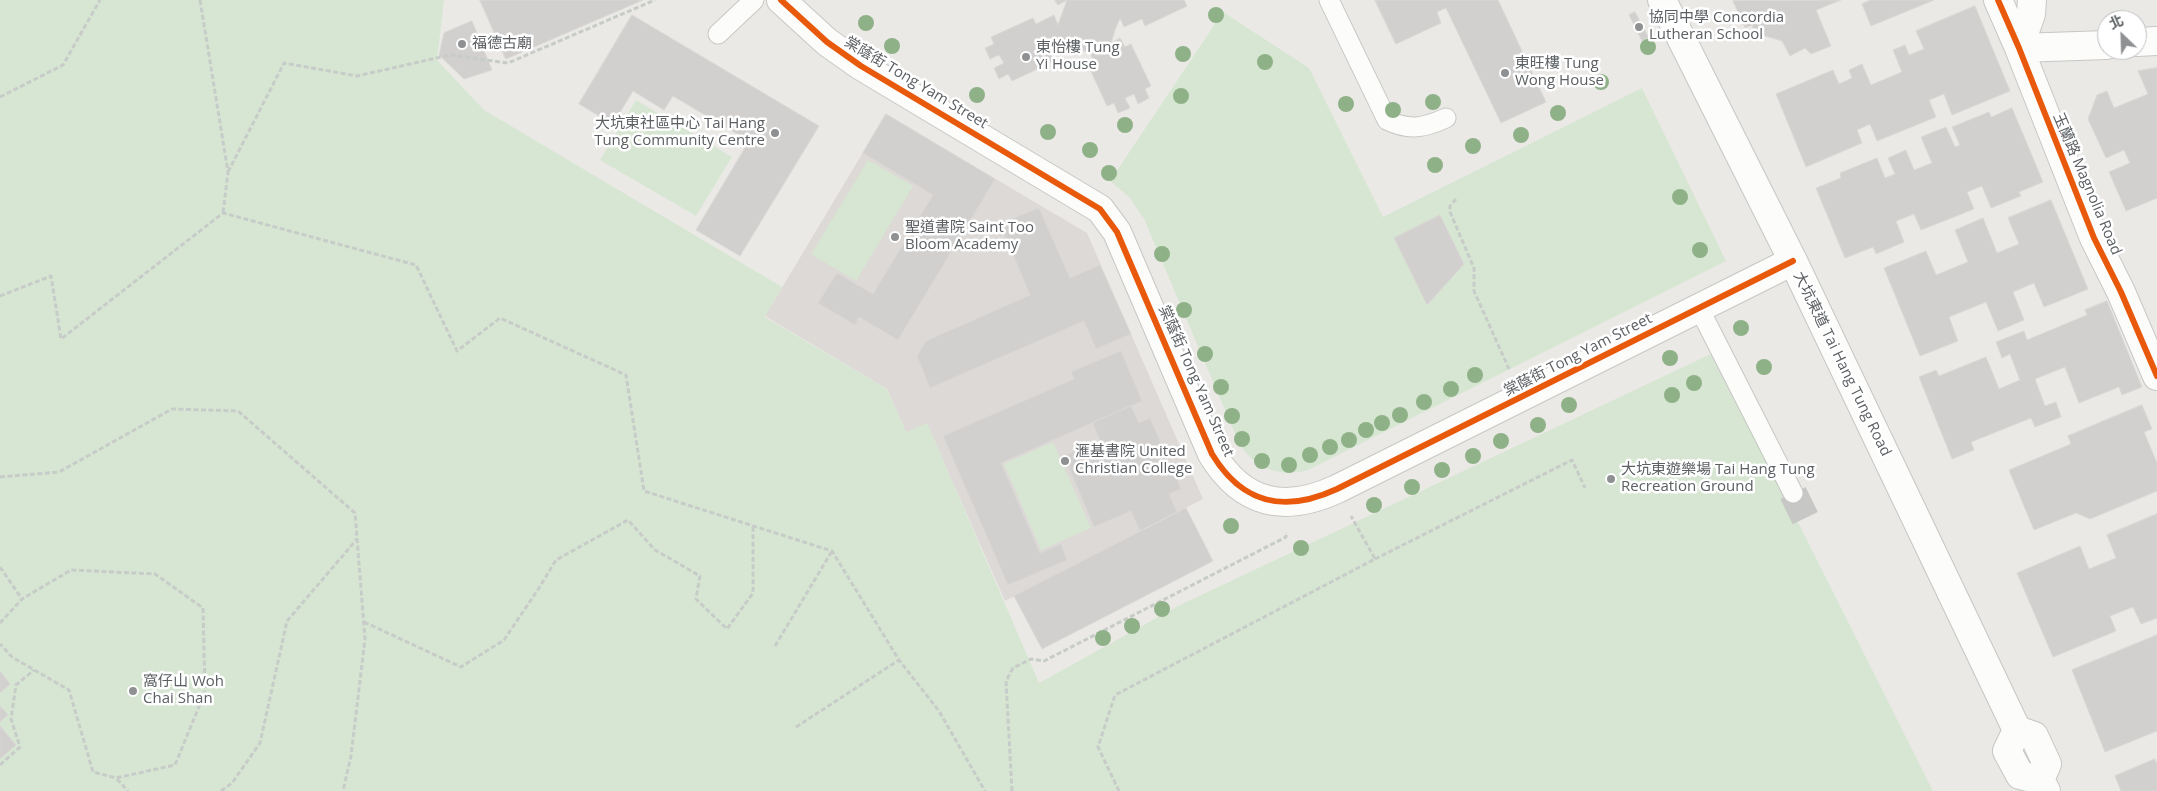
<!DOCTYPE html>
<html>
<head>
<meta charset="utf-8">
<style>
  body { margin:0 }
  #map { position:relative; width:2157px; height:791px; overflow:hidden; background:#ebe9e6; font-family:"Open Sans","Noto Sans TC",sans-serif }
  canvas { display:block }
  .north { position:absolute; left:2097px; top:10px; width:50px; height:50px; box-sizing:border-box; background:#fff; border:1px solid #bebfc1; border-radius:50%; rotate:336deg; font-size:14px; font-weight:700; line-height:20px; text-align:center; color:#5c6063 }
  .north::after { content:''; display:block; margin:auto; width:18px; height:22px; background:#8e9091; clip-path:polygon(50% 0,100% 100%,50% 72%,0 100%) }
</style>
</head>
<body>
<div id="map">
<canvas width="2157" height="791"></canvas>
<div class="north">北</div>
</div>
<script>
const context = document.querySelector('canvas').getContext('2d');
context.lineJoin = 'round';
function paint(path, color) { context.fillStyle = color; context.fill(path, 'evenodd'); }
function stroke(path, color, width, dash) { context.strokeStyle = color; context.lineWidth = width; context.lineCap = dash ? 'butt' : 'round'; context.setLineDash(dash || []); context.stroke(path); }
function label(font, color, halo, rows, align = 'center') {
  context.font = font + ' "Open Sans","Noto Sans TC",sans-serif'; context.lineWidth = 5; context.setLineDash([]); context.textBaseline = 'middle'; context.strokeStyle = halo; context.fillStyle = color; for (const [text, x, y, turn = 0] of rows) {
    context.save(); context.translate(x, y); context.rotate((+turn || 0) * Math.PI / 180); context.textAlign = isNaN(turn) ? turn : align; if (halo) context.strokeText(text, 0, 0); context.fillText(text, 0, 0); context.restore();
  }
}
paint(new Path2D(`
  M886,114L1087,233L1203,499L1005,601L927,424L906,432L887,389L765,316Z`), '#ddd9d6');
paint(new Path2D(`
  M0,0H444L437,60L484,110L782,287L765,317L887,389L906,432L927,423L1039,683L1178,606L1713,353L1933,791H0Z
  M1223,12L1309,68L1383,217L1642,88L1726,261L1308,470C1279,478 1254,468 1239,443L1144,219L1129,197L1110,181Z
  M636,100L732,157L696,216L600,160Z
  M868,160L913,186L856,281L811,254Z
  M1053,442L1091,528L1041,550L1004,464Z`), '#d7e6d2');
const building = new Path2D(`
  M480,0H643L506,59Z
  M1055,0H1184L1187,6L1145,26L1142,19L1124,27L1120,18L1115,30L1111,43L1120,38L1125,47L1131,44L1151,86L1145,89L1149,98L1138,104L1134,94L1125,98L1130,108L1118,113L1114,103L1107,106L1088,65L1094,62L1090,53L1079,49L1077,54L1074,55L1067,51L1069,46L1050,54L1054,61L1012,81L1008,74L999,79L994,68L1004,63L999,55L990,59L985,48L994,44L991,37L1033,18L1036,24L1054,15L1058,25L1067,0L1058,5Z
  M1375,0H1498L1546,102L1501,123L1446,8L1437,12L1441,23L1396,44Z
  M1841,0L1816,10L1831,46L1811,54L1805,48L1790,56L1782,41L1755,33L1752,25L1745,28L1733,1Z
  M1871,0H1934L1871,26L1862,4Z
  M1975,6L2010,91L1952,115L1944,94L1929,100L1936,117L1877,141L1870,124L1857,130L1862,143L1806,167L1776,94L1833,70L1839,84L1852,78L1849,70L1862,64L1871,85L1902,72L1893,50L1905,45L1909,55L1924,49L1916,31Z
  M1635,12L1649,38L1642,41L1629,15Z
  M632,15L819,126L740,256L696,230L749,141L673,96L664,110L633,91L613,124L579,104Z
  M472,21L492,70L464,79L439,55L444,33Z
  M2157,68V198L2126,211L2109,172L2130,163L2124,150L2106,158L2088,119L2097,95L2107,91L2114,108L2148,94L2138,71Z
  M2012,108L2043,182L2019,192L2021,196L1991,208L1982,186L1967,192L1974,209L1921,230L1914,214L1896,221L1904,242L1876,254L1873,247L1845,258L1816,188L1841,178L1840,173L1877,158L1885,178L1895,174L1888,158L1906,150L1914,170L1932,163L1921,137L1946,127L1955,147L1960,145L1952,127L1989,112L1991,117Z
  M886,114L995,179L898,340L859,317L855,325L818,303L837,273L873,294L933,195L863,153Z
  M2051,200L2088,289L2044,307L2034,283L2013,292L2024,320L1998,331L1986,302L1949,317L1958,341L1920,356L1884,268L1926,251L1936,275L1968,262L1955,230L1983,218L1997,253L2019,244L2008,218Z
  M1039,208L1070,278L1100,265L1131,334L1096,349L1084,321L930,388L917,356L926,341L1030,295L1000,224Z
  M1440,215L1464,264L1427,305L1394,238Z
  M2107,301L2142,387L2122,395L2119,387L2079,403L2065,367L2035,379L2045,406L2056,402L2061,417L2035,427L2031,418L1971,442L1974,450L1952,459L1919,377L1936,370L1939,376L1986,357L1999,389L2020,380L2010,354L2002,358L1996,342L2024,331L2027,340L2087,315L2085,310Z
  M1121,351L1142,401L1001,463L1040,553L1061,544L1067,560L1008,585L943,436L1074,379L1071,372Z
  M2142,405L2152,429L2144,432L2157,463V491L2090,519L2076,513L2034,530L2009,470L2071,444L2068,436Z
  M1131,406L1139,423L1150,418L1181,489L1169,494L1177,512L1140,531L1131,511L1094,527L1064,456L1100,441L1093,423Z
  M1186,508L1213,561L1042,649L1014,596Z
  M2157,514V618L2141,624L2133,607L2110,616L2116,631L2053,657L2017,573L2080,546L2089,569L2116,558L2107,535Z
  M2157,635V731L2105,752L2072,670Z
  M0,671L10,684L0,693Z
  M0,706L8,715L0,722Z
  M0,726L16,745L0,759Z
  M2155,759L2157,764V791H2121L2115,776Z`);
paint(building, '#d2d0cf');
stroke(building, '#dad8d6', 1);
stroke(new Path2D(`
  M1793,493L1810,528`), '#c7c7c5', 28, [28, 14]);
const service = new Path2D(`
  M1329,0L1387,120C1409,131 1424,128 1446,118
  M718,34L754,0
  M1699,308L1793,493`);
const minor = new Path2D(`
  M781,0L827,42L861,66L1100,209L1117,232L1212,454C1243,505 1285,513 1337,489L1793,261
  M1998,0L2019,48L2094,238L2121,292L2157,376
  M2032,0L2031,14L2019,48L2107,45
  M2137,42L2157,41`);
const secondary = new Path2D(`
  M1662,0L1793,261L2017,730L2034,736L2047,764L2040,780
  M2017,730L2007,751L2020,775L2040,780L2046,791`);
stroke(service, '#c7c7c6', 21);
stroke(minor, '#c7c7c6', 30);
stroke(secondary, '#c5c6c5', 30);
stroke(new Path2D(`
  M200,0L228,172L223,213
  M0,97L63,65L100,0
  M228,172L284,63L357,76L450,55L508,63L655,0
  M1456,199L1450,206V212L1474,268V291L1509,369
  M0,296L51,276L61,339L223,213L416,265L457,351L500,318L626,375L644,491L832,551L899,660L939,711L985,791
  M0,477L59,472L172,409L238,411L355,513L365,639L351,756L343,791
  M1375,559L1572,460L1585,488
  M0,567L22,599
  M364,622L461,667L504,640L539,588L556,560L628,520L655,550L700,576L696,599L727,629L753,593V526
  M0,623L22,599L71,570L155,574L203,608L205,692L175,765L116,778L93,772L69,690L12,657L0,644
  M775,646L832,551
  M796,727L899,660
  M0,765L20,747L11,719L16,685L34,670
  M117,779L128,791
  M221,791L232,783L260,743L287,621L357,539
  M1012,791L1006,681L1013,668L1031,659L1044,661L1286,537V532
  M1119,791L1098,747L1115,695L1375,559L1351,516`), '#c7ccc9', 3, [5, 2.5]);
stroke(service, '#fcfcfb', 19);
stroke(minor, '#fcfcfb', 28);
stroke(secondary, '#fcfcfb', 28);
stroke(new Path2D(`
  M781,0L827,42L861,66L1100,209L1117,232L1212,454C1243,505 1285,513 1337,489L1793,261
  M1998,0L2019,48L2094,238L2121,292L2157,376`), '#e8590c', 6);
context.fillStyle = '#8fb188';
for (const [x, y] of [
  [1216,15],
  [866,23],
  [892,46],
  [1648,47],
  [1183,54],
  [1265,62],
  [1601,82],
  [977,95],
  [1181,96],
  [1433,102],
  [1346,104],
  [1393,110],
  [1558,113],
  [1125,125],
  [1048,132],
  [1521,135],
  [1473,146],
  [1090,150],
  [1435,165],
  [1109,173],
  [1680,197],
  [1700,250],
  [1162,254],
  [1184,310],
  [1741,328],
  [1205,354],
  [1670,358],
  [1764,367],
  [1475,375],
  [1694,383],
  [1221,387],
  [1451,389],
  [1672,395],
  [1424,402],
  [1569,405],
  [1400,415],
  [1232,416],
  [1382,423],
  [1538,425],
  [1366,430],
  [1242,439],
  [1349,440],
  [1501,441],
  [1330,447],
  [1310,455],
  [1473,456],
  [1262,461],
  [1289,465],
  [1442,470],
  [1412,487],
  [1374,505],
  [1231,526],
  [1301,548],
  [1162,609],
  [1132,626],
  [1103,638]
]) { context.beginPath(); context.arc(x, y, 8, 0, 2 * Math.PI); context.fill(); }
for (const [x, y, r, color] of [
  [1639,27,5,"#8e9091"],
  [462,44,5,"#8e9091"],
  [1026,57,5,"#8e9091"],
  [1505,73,5,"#8e9091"],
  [775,133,5,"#8e9091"],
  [895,237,5,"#8e9091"],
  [1065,461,5,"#8e9091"],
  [1611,479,5,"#8e9091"],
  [133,691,5,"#8e9091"]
]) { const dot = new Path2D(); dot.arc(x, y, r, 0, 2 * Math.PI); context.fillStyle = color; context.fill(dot); stroke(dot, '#fff', 2); }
label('15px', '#5c6063', '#fff', [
  ["協同中學 Concordia",1649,18],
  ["Lutheran School",1649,35],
  ["福德古廟",472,44],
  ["東怡樓 Tung",1036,48],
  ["Yi House",1036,65],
  ["東旺樓 Tung",1515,64],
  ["Wong House",1515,81],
  ["大坑東社區中心 Tai Hang",765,124,"right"],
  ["Tung Community Centre",765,141,"right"],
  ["聖道書院 Saint Too",905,228],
  ["Bloom Academy",905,245],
  ["滙基書院 United",1075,452],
  ["Christian College",1075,469],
  ["大坑東遊樂場 Tai Hang Tung",1621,470],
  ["Recreation Ground",1621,487],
  ["窩仔山 Woh",143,682],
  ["Chai Shan",143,699]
], 'left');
label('15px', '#5c6063', '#fff', [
  ["棠蔭街 Tong Yam Street",916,83,31],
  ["玉蘭路 Magnolia Road",2087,184,67],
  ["棠蔭街 Tong Yam Street",1578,355,-27],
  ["大坑東道 Tai Hang Tung Road",1842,364,64],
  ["棠蔭街 Tong Yam Street",1196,381,66]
]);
</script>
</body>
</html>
